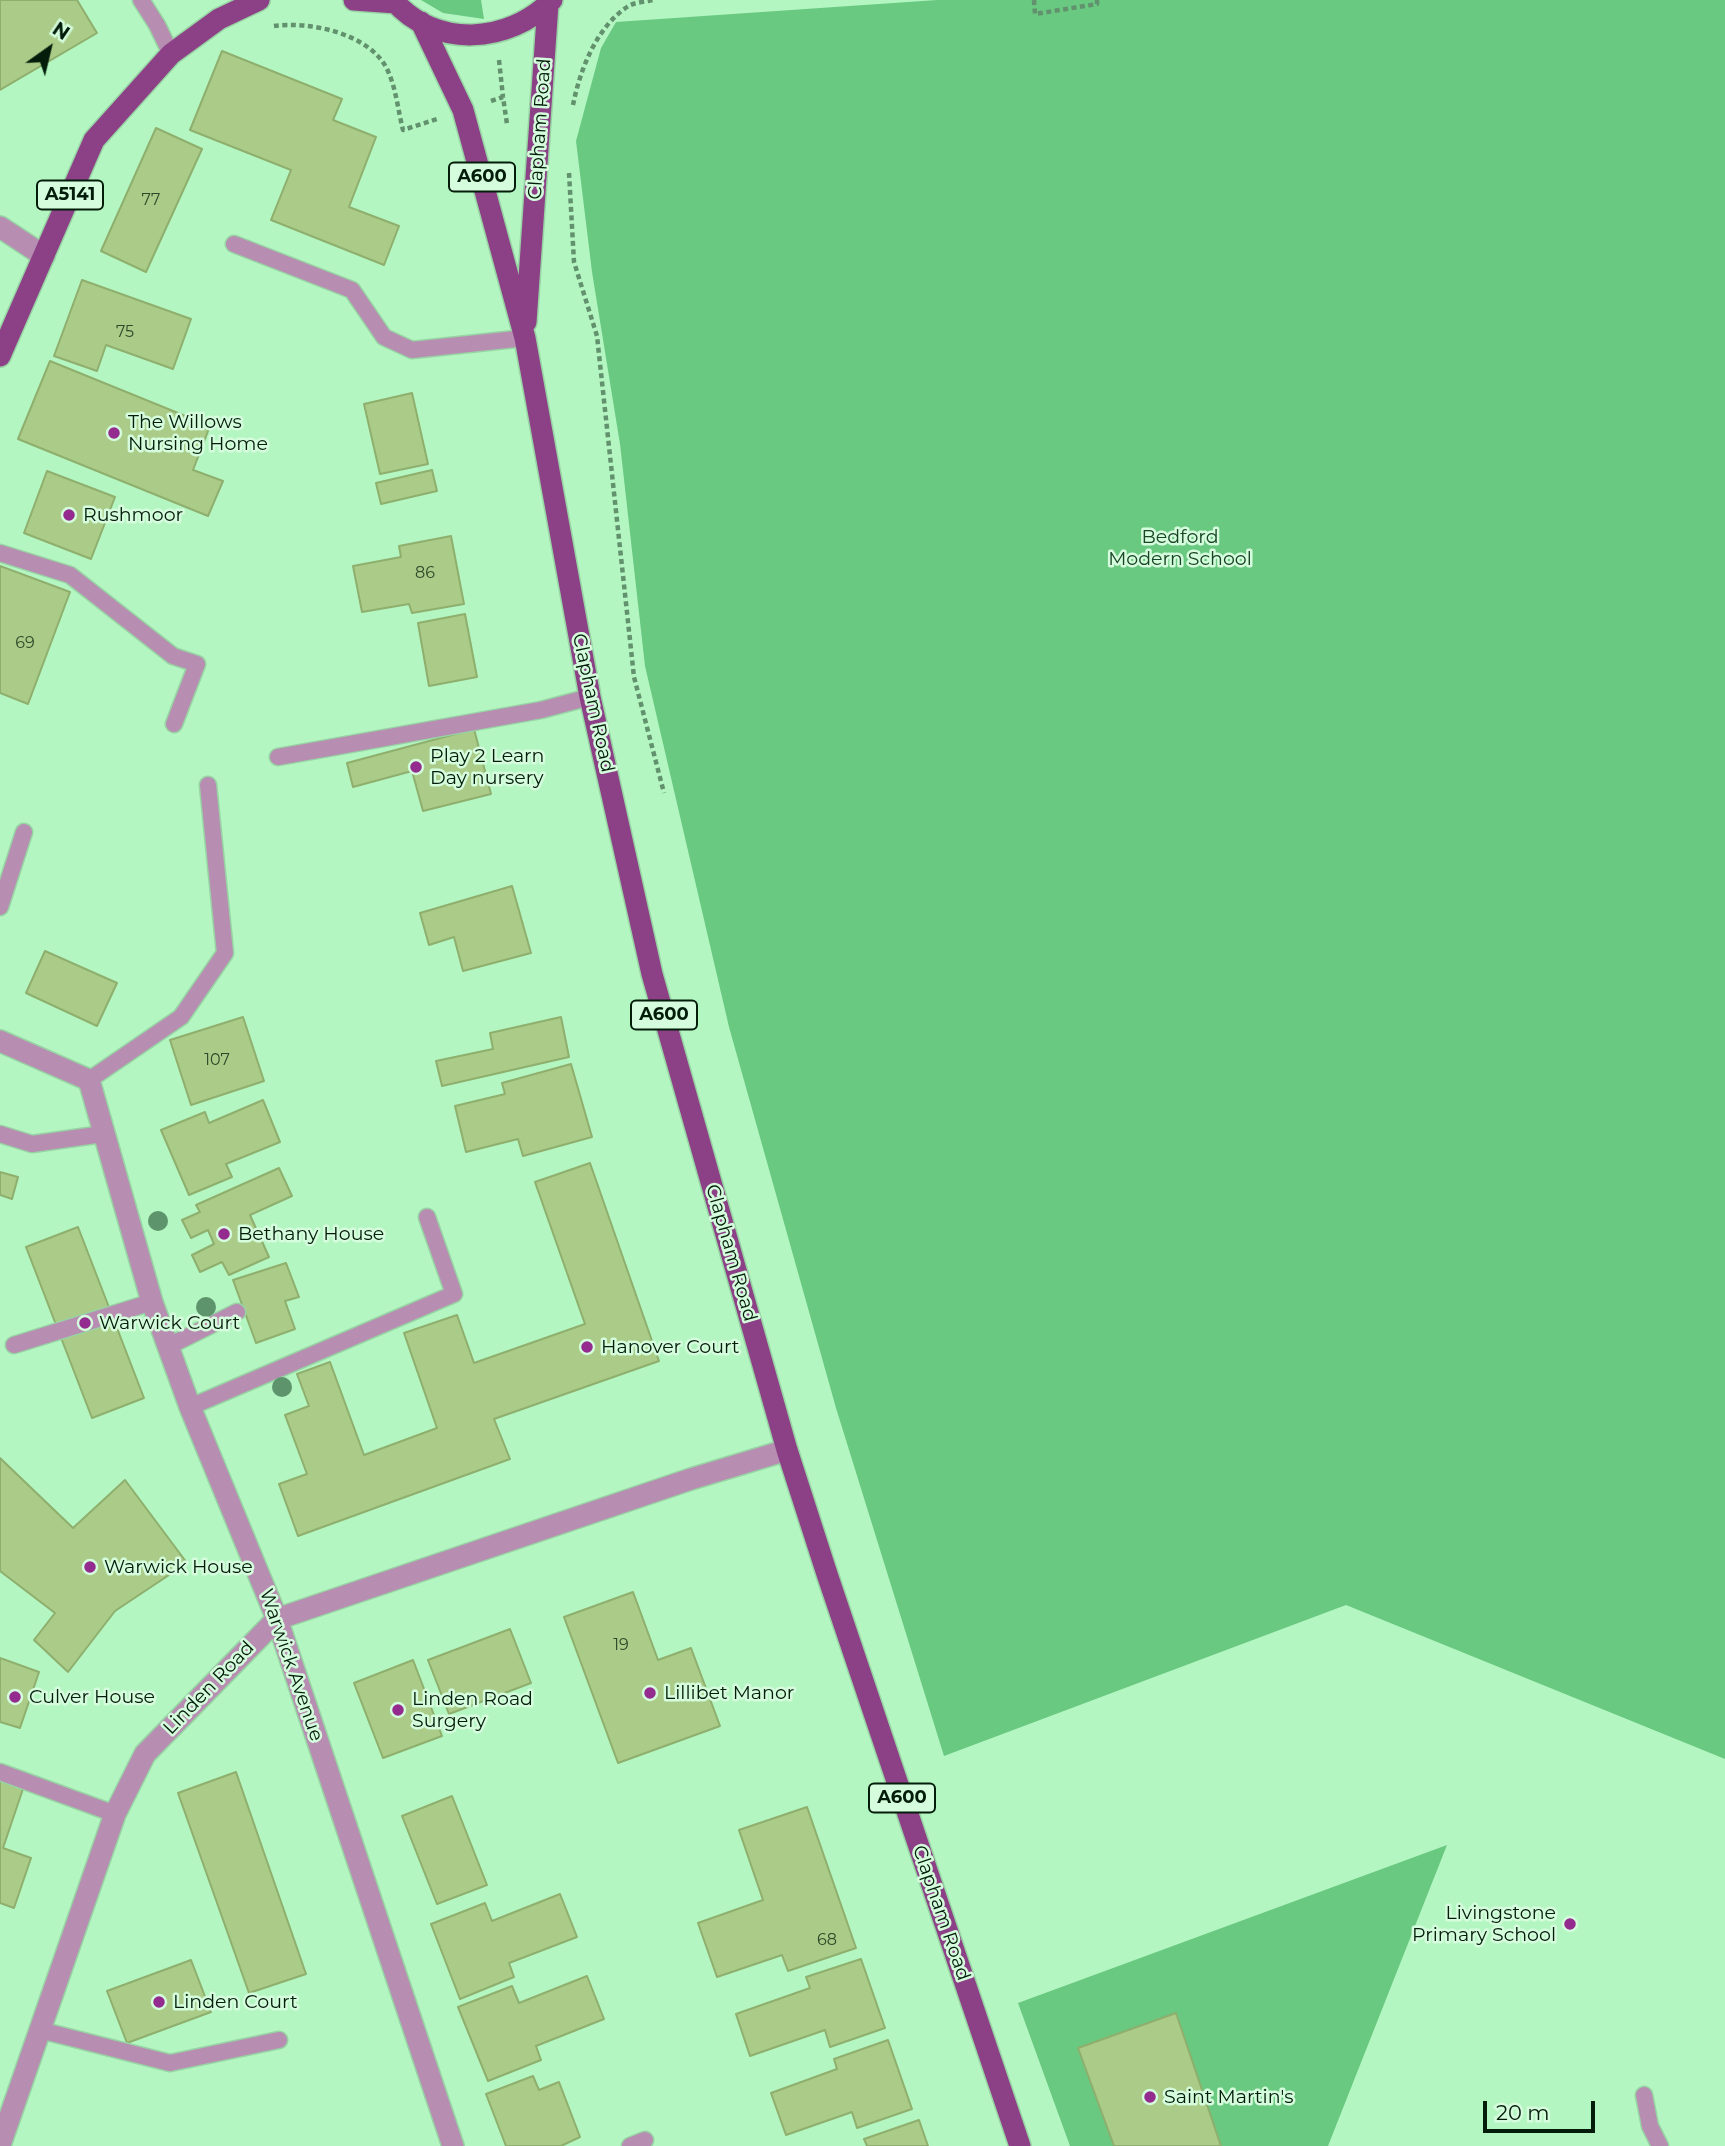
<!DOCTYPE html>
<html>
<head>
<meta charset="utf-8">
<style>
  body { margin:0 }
  #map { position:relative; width:1725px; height:2146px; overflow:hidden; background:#b4f6c1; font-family:Montserrat,sans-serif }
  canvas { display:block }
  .north { position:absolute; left:14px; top:14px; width:70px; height:70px; -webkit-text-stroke:5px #d5fcdc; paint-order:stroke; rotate:34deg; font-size:19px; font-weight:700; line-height:28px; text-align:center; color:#031d0a }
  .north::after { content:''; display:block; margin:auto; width:24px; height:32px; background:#031d0a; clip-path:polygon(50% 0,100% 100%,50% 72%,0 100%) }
  .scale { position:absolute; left:1483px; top:2101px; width:112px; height:32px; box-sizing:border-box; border:4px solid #031d0a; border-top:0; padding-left:9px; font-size:21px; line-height:24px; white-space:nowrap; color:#031d0a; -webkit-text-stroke:5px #d5fcdc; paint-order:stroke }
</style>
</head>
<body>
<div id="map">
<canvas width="1725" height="2146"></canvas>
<div class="north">N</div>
<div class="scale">20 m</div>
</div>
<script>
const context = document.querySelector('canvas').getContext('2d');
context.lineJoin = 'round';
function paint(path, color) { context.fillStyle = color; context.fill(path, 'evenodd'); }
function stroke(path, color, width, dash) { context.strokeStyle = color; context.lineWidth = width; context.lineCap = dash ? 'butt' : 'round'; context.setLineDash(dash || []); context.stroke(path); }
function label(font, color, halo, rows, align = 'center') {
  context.font = font + ' Montserrat,sans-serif'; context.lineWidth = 5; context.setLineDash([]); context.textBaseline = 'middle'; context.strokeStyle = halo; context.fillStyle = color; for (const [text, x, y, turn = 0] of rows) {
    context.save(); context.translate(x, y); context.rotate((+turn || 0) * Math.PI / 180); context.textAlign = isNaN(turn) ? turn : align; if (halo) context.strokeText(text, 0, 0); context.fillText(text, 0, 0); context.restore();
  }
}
paint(new Path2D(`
  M421,0H481L484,19L443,13Z
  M937,0H1725V1759L1346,1605L944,1756L836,1408L729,1027L645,666L620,444L592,272L576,141L601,48L616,22Z
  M1447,1845L1328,2146H1070L1018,2003Z`), '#69c981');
const building = new Path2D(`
  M0,0H77L97,33L0,90Z
  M222,51L342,99L333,120L376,137L349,207L399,226L384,265L271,220L291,170L190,130Z
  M156,128L202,149L146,272L101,251Z
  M82,280L191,319L173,369L106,345L97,371L54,356Z
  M50,361L210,426L193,470L223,481L208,516L18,439Z
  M412,393L428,464L380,474L364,404Z
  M432,470L437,491L381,504L376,483Z
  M47,471L115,497L91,559L24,533Z
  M451,536L464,604L412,613L409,604L362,612L353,566L401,557L399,546Z
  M0,566L70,592L28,704L0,693Z
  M465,614L477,677L429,686L418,623Z
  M474,729L491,794L423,811L412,771L353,787L347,763Z
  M512,886L531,953L463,971L454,937L429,945L420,913Z
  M45,951L117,983L97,1026L26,993Z
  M243,1017L264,1081L191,1105L170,1040Z
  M561,1017L569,1057L442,1086L436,1061L493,1049L490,1033Z
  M571,1064L592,1137L523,1156L518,1139L466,1152L455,1106L505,1094L502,1083Z
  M263,1100L280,1142L226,1164L232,1177L189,1195L161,1130L205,1112L209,1123Z
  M590,1163L659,1361L494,1419L510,1459L298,1536L279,1484L307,1474L285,1415L309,1406L297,1374L330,1362L364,1455L437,1428L404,1333L457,1315L474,1363L585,1324L535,1182Z
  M279,1168L292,1196L250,1215L269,1257L229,1275L222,1262L200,1272L192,1255L214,1244L208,1230L191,1238L182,1220L200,1212L196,1205Z
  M0,1172L18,1177L12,1199L0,1195Z
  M78,1227L144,1398L92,1418L26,1247Z
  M286,1263L299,1297L285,1301L295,1329L256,1343L233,1280Z
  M0,1458L73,1528L125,1480L187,1563L115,1611L68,1672L34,1640L55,1613L0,1571Z
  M633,1592L658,1660L691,1648L720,1726L618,1763L564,1617Z
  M510,1629L531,1683L449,1714L428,1660Z
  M0,1658L39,1672L20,1728L0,1722Z
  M413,1660L442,1736L383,1758L354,1683Z
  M0,1771L26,1780L3,1848L31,1858L14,1908L0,1903Z
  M236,1772L306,1974L249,1993L178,1793Z
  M452,1796L487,1885L437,1904L402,1816Z
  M807,1807L856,1948L788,1971L782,1955L717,1977L698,1923L763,1900L739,1830Z
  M560,1894L577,1937L509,1963L514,1977L460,1999L431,1924L485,1903L492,1921Z
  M861,1959L885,2028L830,2047L825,2030L750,2056L736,2014L810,1988L806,1977Z
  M191,1960L211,2012L127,2043L107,1991Z
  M587,1976L604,2019L536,2046L541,2060L488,2081L458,2007L512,1986L519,2003Z
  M1176,2013L1221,2146H1114L1078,2048Z
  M888,2040L912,2109L857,2128L852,2112L786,2135L771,2093L837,2069L834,2059Z
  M533,2076L539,2090L559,2082L580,2137L561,2146H506L486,2094Z
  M919,2120L928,2146H867L864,2139Z`);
paint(building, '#ac8');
stroke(building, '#8eaf6d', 2);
const lane = new Path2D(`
  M141,0L157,25L171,54
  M234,244L352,290L384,337L412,350L525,338
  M0,553L70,575L173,656L197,664L174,724
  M278,757L541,710L590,697
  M0,907L24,832
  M89,1080L181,1017L225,953L208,785
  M0,1134L32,1144L103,1134
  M14,1345L152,1302
  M167,1347L237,1312
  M190,1407L454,1294L427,1217
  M0,1772L115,1814
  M40,2030L170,2063L279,2040
  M1644,2095L1650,2126L1660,2146
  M630,2146L645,2140`);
const street = new Path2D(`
  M0,227L44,256
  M0,1041L89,1080L152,1302L190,1407L277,1619L453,2146
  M0,2145L115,1814L145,1754L277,1619L691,1479L787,1450`);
const primary = new Path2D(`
  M354,0L396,3
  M393,0C435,49 509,44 552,0
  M421,22L463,110L525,338L590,697L652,974L787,1450L827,1574L1020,2146
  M526,322L548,4
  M0,356L94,140L171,54L219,19L259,0`);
stroke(lane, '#98d3a4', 19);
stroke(street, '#98d3a4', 24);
stroke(primary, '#98d3a4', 24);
stroke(new Path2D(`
  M1034,0L1035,14L1097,4V0
  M274,26C309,21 367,33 386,67C396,86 398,111 403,130L437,119
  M499,60L503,97
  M491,101L503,97L507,124
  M573,105C580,70 596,28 627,7C634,2 645,2 653,0
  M569,173L574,262L597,336L634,677L664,793`), '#62926d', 4.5, [5, 3.5]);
stroke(lane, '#b78db2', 16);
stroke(street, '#b78db2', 21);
stroke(primary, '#8c4187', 21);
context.fillStyle = '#5d946b';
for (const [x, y] of [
  [158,1221],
  [206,1307],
  [282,1387]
]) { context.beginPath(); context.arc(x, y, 10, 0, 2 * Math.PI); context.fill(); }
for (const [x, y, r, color] of [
  [114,433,7,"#942b8f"],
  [69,515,7,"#942b8f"],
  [416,767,7,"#942b8f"],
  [224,1234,7,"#942b8f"],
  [85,1323,7,"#942b8f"],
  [587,1347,7,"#942b8f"],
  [90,1567,7,"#942b8f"],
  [650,1693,7,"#942b8f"],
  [15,1697,7,"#942b8f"],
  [398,1710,7,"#942b8f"],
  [1570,1924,7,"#942b8f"],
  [159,2002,7,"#942b8f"],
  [1150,2097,7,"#942b8f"]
]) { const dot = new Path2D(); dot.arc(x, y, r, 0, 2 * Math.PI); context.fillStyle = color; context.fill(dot); stroke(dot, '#d5fcdc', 2.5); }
label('16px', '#2d492a', null, [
  ["77",151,200],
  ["75",125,332],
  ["86",425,573],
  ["69",25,643],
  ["107",217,1060],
  ["19",621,1645],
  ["68",827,1940]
]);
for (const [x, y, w] of [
  [482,177,66],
  [70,195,66],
  [664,1015,66],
  [902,1798,66]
]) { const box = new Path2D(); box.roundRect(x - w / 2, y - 14.5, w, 29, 5); context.fillStyle = '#d5fcdc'; context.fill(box); stroke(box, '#031d0a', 2); }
label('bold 18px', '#031d0a', null, [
  ["A600",482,177],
  ["A5141",70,195],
  ["A600",664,1015],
  ["A600",902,1798]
]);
label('19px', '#031d0a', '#d5fcdc', [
  ["Clapham Road",540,129,-86],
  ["Clapham Road",593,703,78],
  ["Clapham Road",731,1253,74],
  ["Warwick Avenue",291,1665,71],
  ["Linden Road",209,1688,-46],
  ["Clapham Road",941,1913,71]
]);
label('19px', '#031d0a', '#d5fcdc', [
  ["The Willows",128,422],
  ["Nursing Home",128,444],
  ["Rushmoor",83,515],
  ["Play 2 Learn",430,756],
  ["Day nursery",430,778],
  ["Bethany House",238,1234],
  ["Warwick Court",99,1323],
  ["Hanover Court",601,1347],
  ["Warwick House",104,1567],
  ["Lillibet Manor",664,1693],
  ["Culver House",29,1697],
  ["Linden Road",412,1699],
  ["Surgery",412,1721],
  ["Livingstone",1556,1913,"right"],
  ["Primary School",1556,1935,"right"],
  ["Linden Court",173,2002],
  ["Saint Martin's",1164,2097]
], 'left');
label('19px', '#164424', '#d5fcdc', [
  ["Bedford",1180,537],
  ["Modern School",1180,559]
]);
</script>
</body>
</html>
